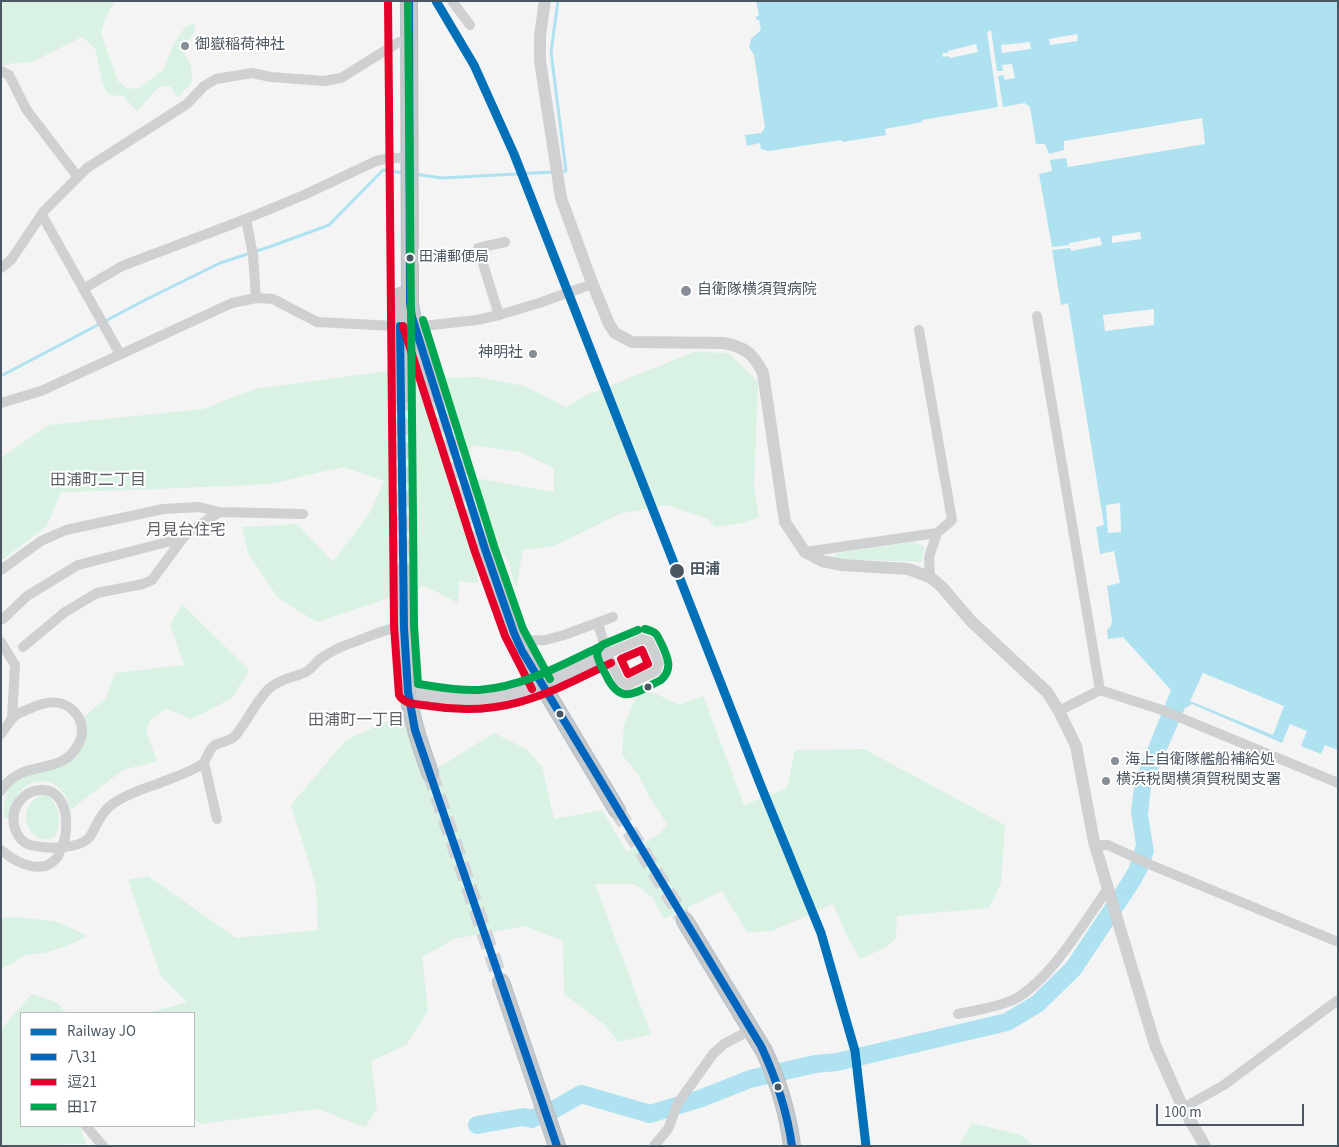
<!DOCTYPE html>
<html>
<head>
<meta charset="utf-8">
<style>
  body { margin:0 }
  #map { position:relative; width:1339px; height:1147px; overflow:hidden; background:#f4f4f4; font-family:"Source Sans 3","Noto Sans JP",sans-serif }
  canvas { display:block }
  .frame { position:absolute; inset:0; border:2px solid #4a5661; pointer-events:none }
  .legend { position:absolute; left:20px; top:1012px; width:175px; height:115px; box-sizing:border-box; background:#fff; border:1px solid #b7bbc0; margin:0; padding:6px 9px; list-style:none; font-size:15px; color:#4a5661 }
  .legend li { display:flex; align-items:center; gap:10px; height:25px }
  .legend b { width:25px; border:1px solid #b7bbc0 }
  .scale { position:absolute; left:1156px; top:1104px; width:148px; height:22px; box-sizing:border-box; border:2px solid #4a5661; border-top:0; padding-left:6px; font-size:15px; line-height:18px; white-space:nowrap; color:#4a5661; -webkit-text-stroke:4px #fff; paint-order:stroke }
</style>
</head>
<body>
<div id="map">
<canvas width="1339" height="1147"></canvas>
<div class="frame"></div>
<ul class="legend">
<li><b style="height:6px;background:#0070b9"></b>Railway JO</li>
<li><b style="height:6px;background:#0065bd"></b>八31</li>
<li><b style="height:6px;background:#e4002b"></b>逗21</li>
<li><b style="height:6px;background:#00a651"></b>田17</li>
</ul>
<div class="scale">100 m</div>
</div>
<script>
const context = document.querySelector('canvas').getContext('2d');
context.lineJoin = 'round';
function paint(path, color) { context.fillStyle = color; context.fill(path, 'evenodd'); }
function stroke(path, color, width, dash) { context.strokeStyle = color; context.lineWidth = width; context.lineCap = dash ? 'butt' : 'round'; context.setLineDash(dash || []); context.stroke(path); }
function label(font, color, halo, rows, align = 'center') {
  context.font = font + ' "Source Sans 3","Noto Sans JP",sans-serif'; context.lineWidth = 4; context.setLineDash([]); context.textBaseline = 'middle'; context.strokeStyle = halo; context.fillStyle = color; for (const [text, x, y, turn = 0] of rows) {
    context.save(); context.translate(x, y); context.rotate((+turn || 0) * Math.PI / 180); context.textAlign = isNaN(turn) ? turn : align; if (halo) context.strokeText(text, 0, 0); context.fillText(text, 0, 0); context.restore();
  }
}
paint(new Path2D(`
  M1,1H115L105,19L101,34L118,81L127,88L138,89L164,69L174,43L186,26L194,24L195,31L183,50L191,66L192,82L178,98L170,86H160L137,111L123,96L109,95L103,85L95,48L82,37L32,62L14,63L1,66Z
  M694,352L729,353L758,382L754,487L759,517L743,523L715,527L708,519L667,505L619,514L554,546L523,550L516,589L508,560L494,543L489,525L476,546L478,583L459,581L458,603L425,586L317,622L278,598L248,553L242,527L297,524L333,562L371,511L384,481L343,467L270,484L136,490L61,492L47,526L1,561V458L48,425L203,409L255,389L387,371L438,378L479,377L524,386L566,407L587,395ZM472,445L520,452L554,468V492L458,475Z
  M913,542L924,547L922,562L836,559L834,557L837,553Z
  M182,604L249,670L232,698L192,719L166,709L151,719L146,731L157,761L123,770L70,810C61,765 13,776 10,817L4,819C3,803 6,783 22,775C34,770 48,771 60,766C81,758 92,739 83,718L106,698L115,673L184,665L170,625Z
  M646,689L679,705L703,696L744,805L787,788L795,750L864,749L1005,825L1001,883L989,908L897,916L896,938L885,948L860,959L848,938L833,904L772,931L747,932L722,891L664,919L652,897L635,884H595L651,1034L618,1042L605,1025L564,994L563,941L525,926L454,939L422,957L428,1011L406,1045L371,1061L377,1109L365,1127L318,1109L200,1124L194,1117V1013H148L187,1002L161,976L128,880L148,876L236,938L318,930L316,886L291,805L346,740L399,716L432,772L494,733L528,750L542,767L554,819L602,810L627,852L661,833L667,824L650,798L638,774L622,755L624,725L638,692Z
  M42,794L49,796C57,806 61,814 58,828C52,860 0,818 42,794Z
  M19,917L58,922L87,936L67,946L45,953L25,955L11,964L1,968V918Z
  M32,994L56,1002L66,1013H21V1126H80L86,1144L1,1146V1029Z
  M972,1123L1021,1135L1034,1146H959Z`), '#d9f2e3');
paint(new Path2D(`
  M756,1H1338V750L1325,745L1321,754L1301,746L1307,731L1290,724L1282,743L1192,704L1185,708L1151,786L1148,815L1154,852L1146,874L1123,909L1116,889L1129,867L1136,845L1131,811L1135,780L1171,690L1123,637L1108,639L1107,630L1111,626L1112,621L1107,586L1120,583L1114,551L1100,554L1096,527L1104,525L1068,303L1061,305L1052,250L1070,248L1071,251L1102,245L1100,237L1070,243L1069,245L1052,247L1039,174L1052,171L1050,160L1066,158L1068,167L1205,144L1202,118L1064,141V150L1049,154L1045,144H1036L1030,107L1025,103L1003,107L998,76L1003,75L1005,80L1015,78L1012,64L1002,65L1003,71H997L991,30L987,32L998,107L922,120V122L885,129L886,135L843,142L841,140L769,151L761,149L760,143L747,146L745,135L761,133L765,128L754,55L749,47L751,39L761,30L759,20H756V17L759,15ZM1077,34L1078,41L1050,45L1049,39ZM1030,42L1031,49L1002,53L1001,45ZM976,44L978,52L950,58L948,56L943,57L942,53H948V51ZM1140,232L1141,239L1112,243V236ZM1154,309V325L1105,331L1103,315ZM1120,503L1121,532L1108,533L1106,505ZM1203,673L1284,706L1273,735L1190,701Z`), '#aee2f0');
stroke(new Path2D(`
  M558,1L551,52L566,171L559,172
  M415,174L442,178L553,172
  M1,376L147,299L220,263L269,247L329,225L383,170L404,173`), '#aee2f0', 3);
stroke(new Path2D(`
  M555,1109L581,1094L650,1114L702,1098L750,1079L815,1064L837,1062L1007,1022L1037,1004L1073,969L1133,879
  M477,1125L523,1117L532,1119L535,1117`), '#aee2f0', 18);
stroke(new Path2D(`
  M435,393L485,549
  M401,395L403,573
  M430,773L501,982
  M617,810L685,921`), '#d2d4d7', 16, [16, 8]);
const trunk = new Path2D(`
  M409,1L410,303L414,327L435,393
  M400,296L401,395
  M485,549L514,633L522,651L617,810
  M403,573C403,618 402,666 411,710C415,732 423,752 430,773
  M685,921L764,1051C778,1081 788,1113 792,1146
  M501,982L557,1146`);
stroke(trunk, '#b9bec3', 18);
stroke(new Path2D(`
  M452,1L470,25
  M1,71L9,75L26,109L77,176
  M42,215L120,354
  M246,219L253,255L256,298
  M1,268L11,260L44,211L87,168L187,104L204,86L216,79L252,73L271,77L324,81L341,78L399,42
  M83,289L122,266L246,219L304,195L376,161L390,158H410
  M499,315L478,248L505,242
  M1037,316L1100,690
  M919,330L952,520L937,533L929,557L930,577
  M1,403L41,391L232,303L256,298L273,299L317,322L414,327L477,320L499,315L539,303L592,284
  M805,552L937,533
  M1,570L41,541L66,530L163,509L199,507L219,512L303,514
  M3,619L27,596L78,565L183,538
  M598,623L607,654
  M642,639L649,641L659,663L656,671L627,685L620,681L607,654Z
  M518,641L546,640L564,635L613,617
  M1,642L15,665L12,718
  M23,647L65,612L97,593L143,584L152,580L183,538L194,529L219,512
  M1059,711L1100,690L1162,710L1338,783
  M1,734C5,729 8,723 12,719C16,714 23,711 29,709C47,700 67,698 79,718C83,726 83,735 79,743C62,779 22,756 1,791
  M204,762L217,819
  M65,838C76,765 2,786 15,829C18,837 23,843 30,845C46,849 82,850 91,835C97,825 100,814 110,806C122,796 142,789 157,784C172,778 189,773 202,764C208,759 208,749 215,745C221,742 230,741 235,736C247,722 258,697 271,687C280,679 295,677 306,672C313,668 316,661 323,657C338,646 351,644 367,637C380,632 390,628 404,626
  M1095,845H1108L1151,865L1338,942
  M1,850C16,863 44,877 58,856
  M958,1014C977,1010 998,1007 1015,999C1051,979 1083,924 1107,890
  M1183,1108L1224,1085L1338,1000
  M86,1126L103,1146
  M654,1146L668,1129L678,1103L713,1054L724,1044L752,1029`), '#ced0d2', 10);
stroke(new Path2D(`
  M545,1L540,35V61L561,198L591,280L609,324L615,333L632,342L723,343C745,347 753,353 763,373L785,522L805,552L822,561L842,565L908,569L930,577L942,587L971,621L1047,692L1059,711L1076,746L1094,842L1155,1045L1183,1108L1205,1146`), '#ced0d2', 12);
stroke(new Path2D(`
  M408,692C435,697 466,703 493,698C533,692 571,671 607,654`), '#ced0d4', 14);
stroke(trunk, '#c4c9cd', 16);
stroke(new Path2D(`
  M58,856L65,838`), '#ced0d2', 10);
stroke(new Path2D(`
  M409,1L410,303L412,317L485,549L514,633L522,651L761,1046C776,1078 787,1111 792,1146
  M400,326L404,628L408,692L415,730L557,1146`), '#0065bd', 8);
stroke(new Path2D(`
  M388,1L394,626L399,695C404,705 420,704 430,706C504,718 547,694 611,663
  M403,326L475,552L505,636L532,689
  M642,650L648,664L628,674L621,659Z`), '#e4002b', 8);
stroke(new Path2D(`
  M408,1L414,626L418,684C438,687 458,691 479,690C523,687 564,664 603,645
  M423,320L494,546L523,629L550,679
  M638,630L602,645L597,652C597,660 602,668 606,675C621,707 636,692 661,680C673,669 668,658 662,645C660,642 659,637 656,634C653,631 649,630 645,629`), '#00a651', 8);
stroke(new Path2D(`
  M436,1L474,65L514,154L761,786L821,933L855,1051L866,1146`), '#0070b9', 9);
for (const [x, y, r, color] of [
  [185,46,5,"#868d94"],
  [410,258,4.5,"#4a5661"],
  [686,291,6,"#868d94"],
  [533,354,5,"#868d94"],
  [677,571,8,"#4a5661"],
  [648,687,4.5,"#4a5661"],
  [560,714,4.5,"#4a5661"],
  [1115,761,5,"#868d94"],
  [1106,781,5,"#868d94"],
  [778,1087,4.5,"#4a5661"]
]) { const dot = new Path2D(); dot.arc(x, y, r, 0, 2 * Math.PI); context.fillStyle = color; context.fill(dot); stroke(dot, '#fff', 2); }
label('14px', '#4a5661', '#fff', [
  ["田浦郵便局",419,258]
], 'left');
label('15px', '#4a5661', '#fff', [
  ["御嶽稲荷神社",195,46],
  ["自衛隊横須賀病院",697,291],
  ["神明社",523,354,"right"],
  ["海上自衛隊艦船補給処",1125,761],
  ["横浜税関横須賀税関支署",1116,781]
], 'left');
label('bold 15px', '#4a5661', '#fff', [
  ["田浦",690,571]
], 'left');
label('16px', '#5f6368', '#fff', [
  ["田浦町二丁目",98,481],
  ["月見台住宅",186,531],
  ["田浦町一丁目",356,721]
]);
</script>
</body>
</html>
